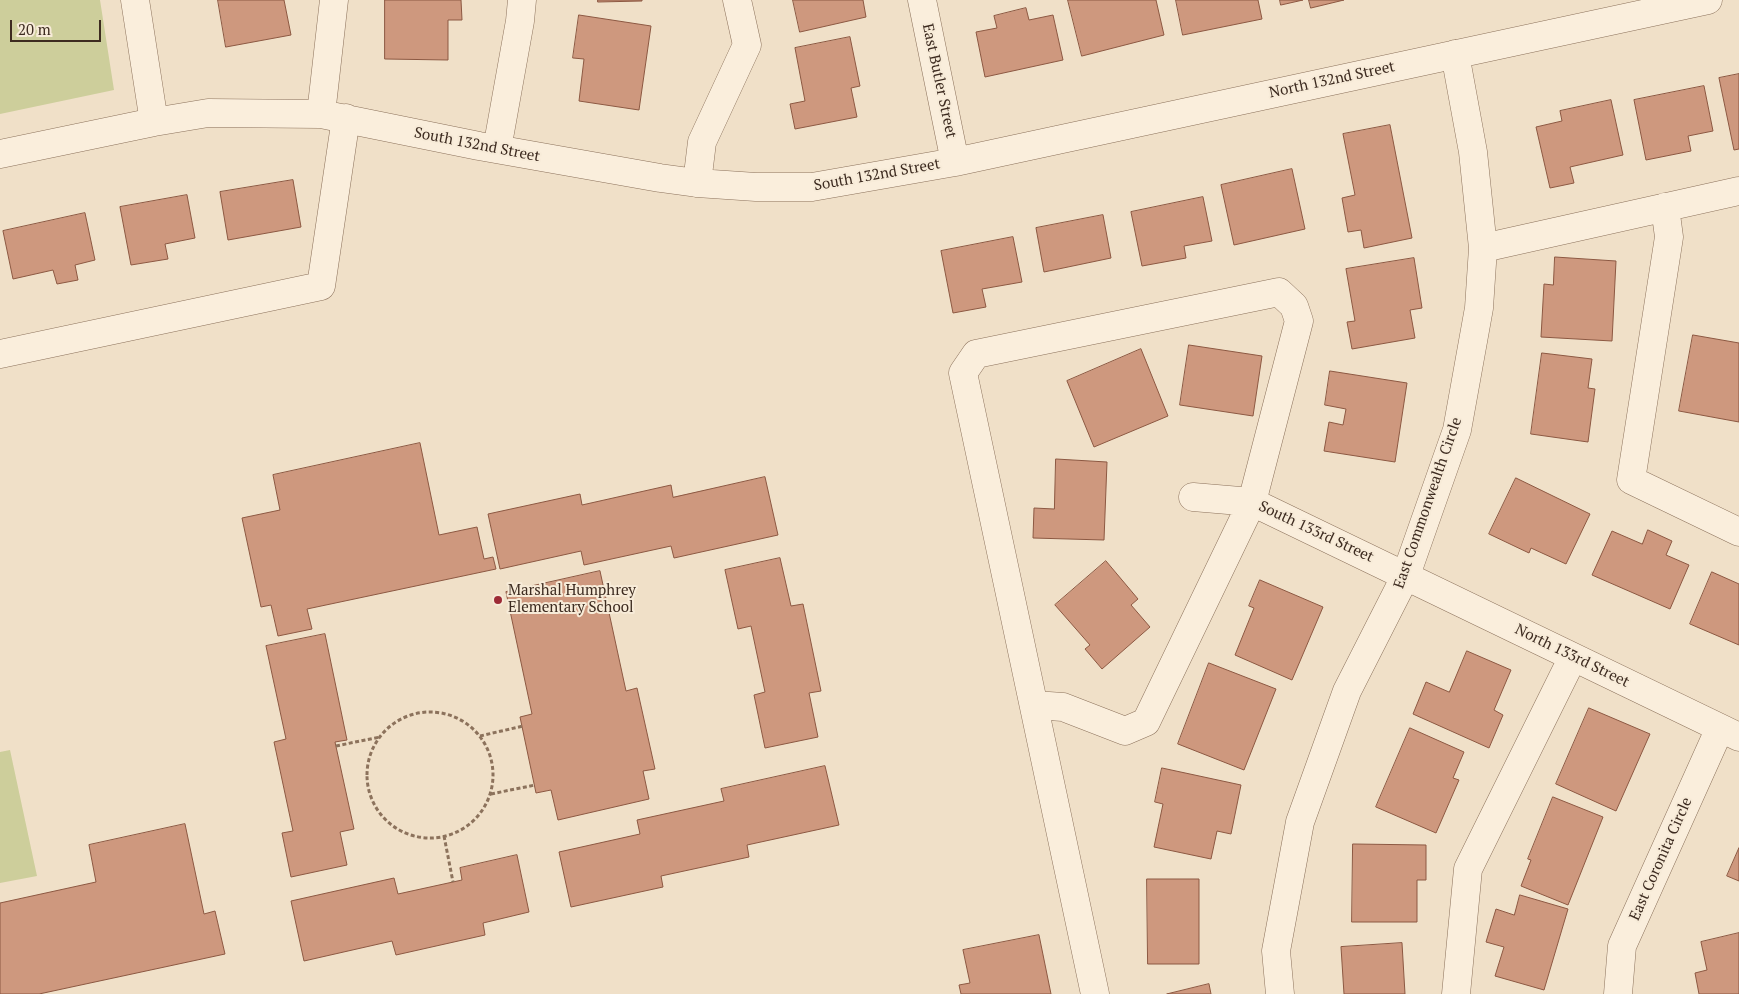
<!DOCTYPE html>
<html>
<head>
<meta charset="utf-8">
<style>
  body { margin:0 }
  #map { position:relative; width:1739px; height:994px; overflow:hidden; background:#f0e0c8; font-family:"PT Serif",serif }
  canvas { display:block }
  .scale { position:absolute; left:10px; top:20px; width:91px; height:22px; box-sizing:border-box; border:2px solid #3d2b20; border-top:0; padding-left:6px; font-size:15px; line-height:18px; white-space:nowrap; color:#3d2b20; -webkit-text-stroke:4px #f7ebd8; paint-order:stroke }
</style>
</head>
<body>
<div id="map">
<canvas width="1739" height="994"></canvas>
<div class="scale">20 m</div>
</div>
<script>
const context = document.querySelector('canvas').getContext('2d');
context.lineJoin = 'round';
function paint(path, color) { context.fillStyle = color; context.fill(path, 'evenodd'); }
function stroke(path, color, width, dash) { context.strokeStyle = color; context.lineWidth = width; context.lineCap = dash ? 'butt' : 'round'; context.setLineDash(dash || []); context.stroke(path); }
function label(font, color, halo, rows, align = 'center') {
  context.font = font + ' "PT Serif",serif'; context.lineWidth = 4; context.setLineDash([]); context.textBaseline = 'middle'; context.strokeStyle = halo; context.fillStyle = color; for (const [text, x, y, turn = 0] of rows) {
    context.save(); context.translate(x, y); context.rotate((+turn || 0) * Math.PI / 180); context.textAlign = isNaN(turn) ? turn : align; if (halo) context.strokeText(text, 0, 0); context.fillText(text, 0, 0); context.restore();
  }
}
paint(new Path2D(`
  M0,0H100L114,90L0,114Z
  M10,750L37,876L0,883V752Z`), '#cdce9b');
const building = new Path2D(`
  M218,0H284L291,35L226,47Z
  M385,0H461L462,20H448V60L385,59Z
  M598,0H642V1L598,2Z
  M793,0H863L866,17L800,32Z
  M1068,0H1156L1164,35L1082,56Z
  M1176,0H1258L1262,19L1183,35Z
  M1280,0H1303L1281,5Z
  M1309,0H1344L1311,8Z
  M1026,8L1029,20L1053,15L1063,60L985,77L976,32L997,28L994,16Z
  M579,15L651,26L639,110L579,101L584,59L573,58Z
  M850,37L860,86L851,88L857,117L795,129L790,104L805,101L795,48Z
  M1739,74V149L1734,150L1719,78Z
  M1704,86L1713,131L1688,136L1691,151L1646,160L1634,100Z
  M1611,100L1623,155L1570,167L1574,183L1550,188L1536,127L1562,121L1560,111Z
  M1390,125L1412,238L1364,248L1361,230L1348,232L1342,198L1355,195L1343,134Z
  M1292,169L1305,229L1234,245L1221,185Z
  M293,180L301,227L228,240L220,192Z
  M187,195L195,238L165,244L168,259L131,265L120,207Z
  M1203,197L1212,241L1184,246L1186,258L1142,266L1131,212Z
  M85,213L95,260L75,265L78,280L57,284L53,270L13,279L3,231Z
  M1103,215L1111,258L1044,272L1036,228Z
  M1013,237L1022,282L982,289L986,307L953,313L941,251Z
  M1555,257L1616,261L1612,341L1541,337L1544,284L1553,285Z
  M1414,258L1422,308L1410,310L1415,338L1352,349L1347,322L1355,321L1346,269Z
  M1693,335L1739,343V422L1679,411Z
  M1189,345L1262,356L1253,416L1180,405Z
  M1141,349L1168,416L1094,447L1067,381Z
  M1542,353L1592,359L1588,388L1595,389L1588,442L1531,434Z
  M1330,371L1407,383L1395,462L1324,451L1329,422L1343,425L1346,409L1325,405Z
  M420,443L439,535L477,527L484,559L493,557L496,569L307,609L312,629L278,636L271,605L261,607L242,518L280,510L273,475Z
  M1056,459L1107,462L1104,540L1033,538L1034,508L1054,509Z
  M765,477L778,535L674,558L671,546L584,565L581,551L500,569L488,514L580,494L582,505L671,485L673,497Z
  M1516,478L1590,514L1566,564L1531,548L1529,553L1489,534Z
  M1648,530L1672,541L1666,555L1689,565L1670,609L1592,575L1612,531L1642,544Z
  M780,558L791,606L803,604L821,691L809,693L818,737L765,748L754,695L765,692L751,626L738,629L725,570Z
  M1106,561L1138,599L1131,605L1150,627L1102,669L1085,649L1090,645L1055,605Z
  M600,571L626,691L637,688L655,769L643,771L649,799L558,820L551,790L536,793L520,717L532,714L506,592Z
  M1712,572L1739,584V645L1690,624Z
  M1260,580L1323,607L1292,680L1235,655L1254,608L1249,606Z
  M325,634L347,740L335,742L354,829L340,832L347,865L291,877L282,833L293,831L274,742L286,739L266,646Z
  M1467,651L1511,670L1494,710L1503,715L1489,748L1413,714L1426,682L1449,692Z
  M1209,663L1276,689L1244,770L1178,744Z
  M1589,708L1650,734L1616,811L1556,784Z
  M1410,728L1464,752L1453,778L1459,780L1436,833L1376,807Z
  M825,766L839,825L747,845L749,857L661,876L663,887L571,907L559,852L640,834L637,820L724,801L721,789Z
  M1162,768L1241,785L1231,834L1217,831L1211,859L1154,847L1163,804L1155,802Z
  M1553,797L1603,817L1568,905L1521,886L1531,860L1528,859Z
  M185,824L204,914L215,911L225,954L39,994H0V903L96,882L89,845Z
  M1353,844L1426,845V880H1417V922H1352Z
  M1739,848V881L1727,876Z
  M517,855L529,912L483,923L485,935L396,955L392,941L304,961L291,901L394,878L398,894L462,880L460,868Z
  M1147,879H1199V964H1148Z
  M1520,895L1568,909L1544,990L1495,976L1504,947L1486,942L1496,909L1514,915Z
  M1739,933V994H1699L1695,973L1707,970L1701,942Z
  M1039,935L1051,994H961L959,985L970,983L963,950Z
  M1402,943L1405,994H1344L1341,947Z
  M1209,984L1211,994H1167Z`);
paint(building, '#ce987e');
stroke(building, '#8c5842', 1);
const minor = new Path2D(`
  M135,0L154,122
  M922,0L955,162
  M321,114L334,0
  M497,149L520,21L522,0
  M0,154L154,122L208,113L321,114L479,146L660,178L697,183L756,187H812L955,162L1708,0
  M697,183L702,142L747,45L737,0
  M1665,207L1669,237L1631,480L1739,532
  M1483,248L1739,191
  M0,354L321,286L346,118
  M1193,497L1252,502L1739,737
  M1034,705L1063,707L1125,731L1146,722L1252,502L1299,321L1294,306L1279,292L976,354L963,373L1095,994
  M1280,994L1276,951L1300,822L1347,691L1406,575L1457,430L1479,308L1483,248L1473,152L1455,54
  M1456,994L1468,869L1573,657
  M1618,994L1622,946L1720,728`);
stroke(minor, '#8c725c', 29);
stroke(new Path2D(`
  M367 775a63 63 0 1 1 126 0a63 63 0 1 1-126 0Z
  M480,736L523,726
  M336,746L380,737
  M491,794L535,785
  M444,836L453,882`), '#8c725c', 3, [4, 2.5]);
stroke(minor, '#faeedc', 28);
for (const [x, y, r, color] of [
  [498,600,5,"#9d2b36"]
]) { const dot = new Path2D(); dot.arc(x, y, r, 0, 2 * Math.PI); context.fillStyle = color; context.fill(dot); stroke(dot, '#f7ebd8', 2); }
label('15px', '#3d2b20', '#f7ebd8', [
  ["North 132nd Street",1332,80,-12],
  ["East Butler Street",939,81,78],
  ["South 132nd Street",477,145,11],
  ["South 132nd Street",877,175,-10],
  ["East Commonwealth Circle",1428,503,-71],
  ["South 133rd Street",1316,532,25],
  ["North 133rd Street",1572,656,26],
  ["East Coronita Circle",1661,859,-66]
]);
label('15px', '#3d2b20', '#f7ebd8', [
  ["Marshal Humphrey",508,591],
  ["Elementary School",508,608]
], 'left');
</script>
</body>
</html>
